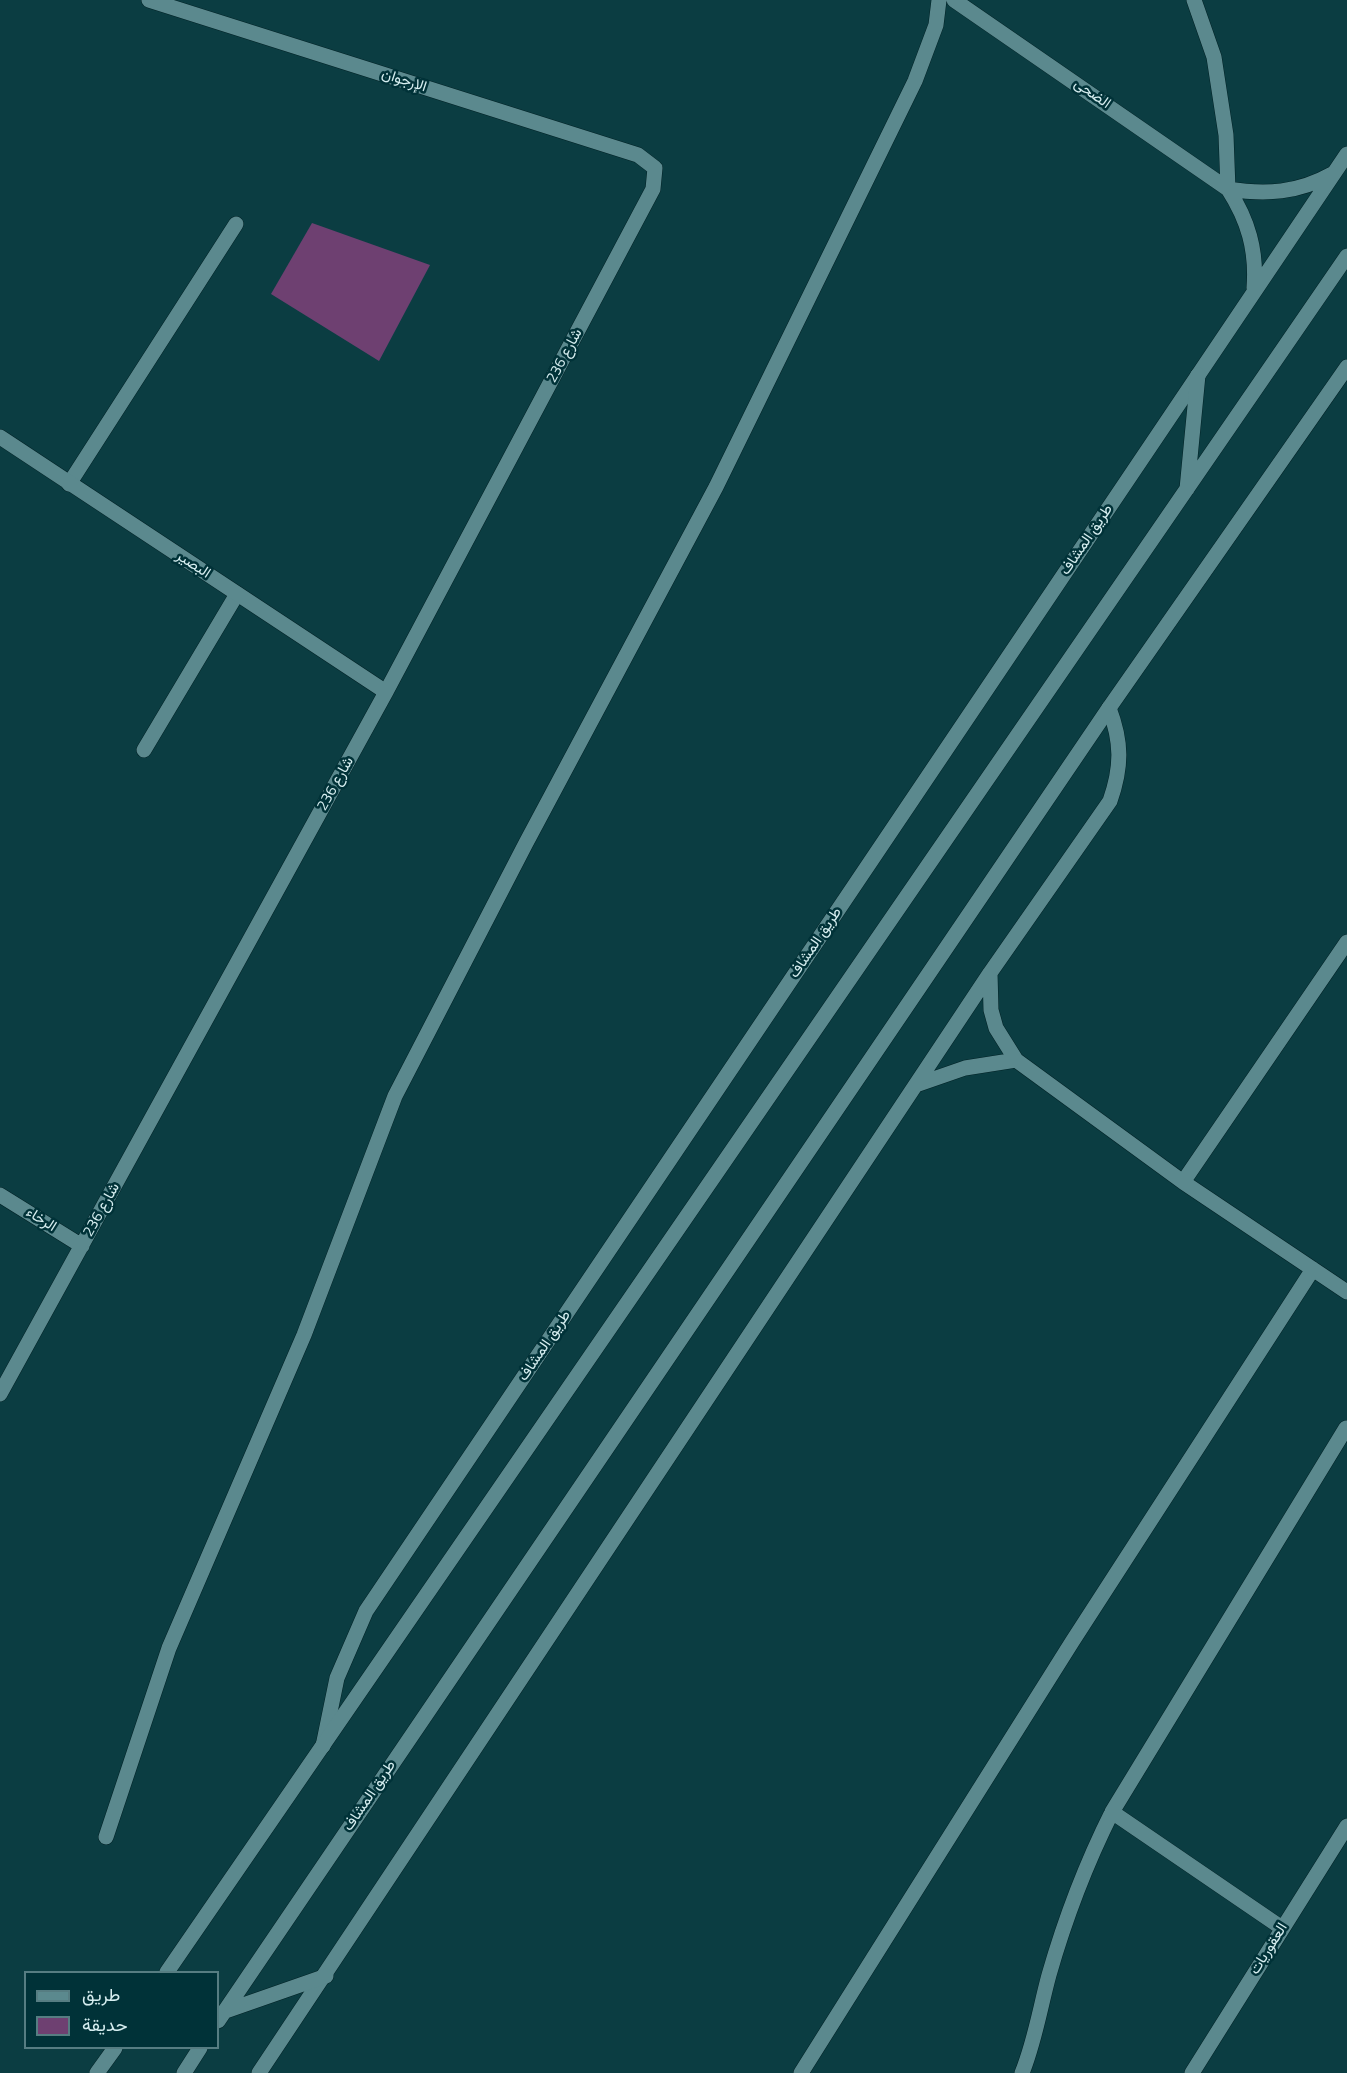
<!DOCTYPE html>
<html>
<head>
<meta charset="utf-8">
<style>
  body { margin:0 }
  #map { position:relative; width:1347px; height:2073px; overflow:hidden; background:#0b3d42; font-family:"Titillium Web",Vazirmatn,sans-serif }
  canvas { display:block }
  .legend { position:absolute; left:24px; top:1971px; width:195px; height:78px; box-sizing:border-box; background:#003238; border:2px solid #567d82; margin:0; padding:8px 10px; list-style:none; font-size:18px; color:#d6eef0 }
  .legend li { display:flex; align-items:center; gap:12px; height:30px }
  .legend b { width:30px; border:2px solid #567d82 }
</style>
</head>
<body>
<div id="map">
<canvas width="1347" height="2073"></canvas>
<ul class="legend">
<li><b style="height:8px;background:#5b898e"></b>طريق</li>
<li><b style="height:16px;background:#6e4071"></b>حديقة</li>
</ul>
</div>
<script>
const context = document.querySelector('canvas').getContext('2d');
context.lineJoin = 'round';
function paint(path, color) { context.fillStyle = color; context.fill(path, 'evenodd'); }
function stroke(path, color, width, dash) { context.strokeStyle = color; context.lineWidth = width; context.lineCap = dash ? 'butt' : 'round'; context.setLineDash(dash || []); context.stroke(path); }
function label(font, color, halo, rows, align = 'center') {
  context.font = font + ' "Titillium Web",Vazirmatn,sans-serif'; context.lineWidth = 5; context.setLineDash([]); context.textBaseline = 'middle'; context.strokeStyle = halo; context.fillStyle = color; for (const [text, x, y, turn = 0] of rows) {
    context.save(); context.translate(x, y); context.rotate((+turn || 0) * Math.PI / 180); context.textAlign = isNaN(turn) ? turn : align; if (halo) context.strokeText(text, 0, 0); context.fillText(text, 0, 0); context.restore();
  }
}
paint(new Path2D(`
  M312,223L430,265L379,361L271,294Z`), '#6e4071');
const service = new Path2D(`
  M69,484L236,224
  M144,750L237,594`);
const minor = new Path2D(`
  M954,0L1228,189C1248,220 1257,250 1254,288
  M1194,0L1214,57L1226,135L1228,189
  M1228,189C1266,195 1298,193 1332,174
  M0,437L386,692
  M990,973L991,1010L996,1028L1016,1060L1183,1182L1347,1292
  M916,1085L965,1068L1016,1060
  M1183,1182L1347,942
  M0,1195L82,1246
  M0,1394L386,692L653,189L655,168L638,155L149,0
  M323,1746L337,1678L366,1611L1347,154
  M1112,1812L1282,1928
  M106,1837L169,1648L304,1335L395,1096L526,843L716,487L915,81L936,25L939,0
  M259,2073L990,973L1110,801C1122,767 1122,742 1109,708
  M801,2073L1072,1642L1313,1269
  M1022,2073C1035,2041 1040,2008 1049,1975C1065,1919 1086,1864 1112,1812L1346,1428
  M1192,2073L1347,1826`);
const tertiary = new Path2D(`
  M1187,489L1198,375
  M167,1972L1347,256
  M223,2012L326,1976
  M218,2021L1109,708L1347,367
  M97,2073L115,2048
  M184,2073L200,2048`);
stroke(service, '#002226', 16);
stroke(minor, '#002226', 16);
stroke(tertiary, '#002226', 16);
stroke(service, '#5b898e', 15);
stroke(minor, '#5b898e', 15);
stroke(tertiary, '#5b898e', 15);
label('15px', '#d6eef0', '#003238', [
  ["الإرجوان",404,81,18],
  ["الضحى",1092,94,35],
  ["شارع 236",565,356,-62],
  ["طريق المشاف",1087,540,-56],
  ["البصير",193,565,33],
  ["شارع 236",336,784,-61],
  ["طريق المشاف",816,943,-56],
  ["شارع 236",102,1210,-61],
  ["الرخاء",41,1220,32],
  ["طريق المشاف",545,1346,-56],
  ["طريق المشاف",370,1796,-56],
  ["العقوريات",1269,1949,-58]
]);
</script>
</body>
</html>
